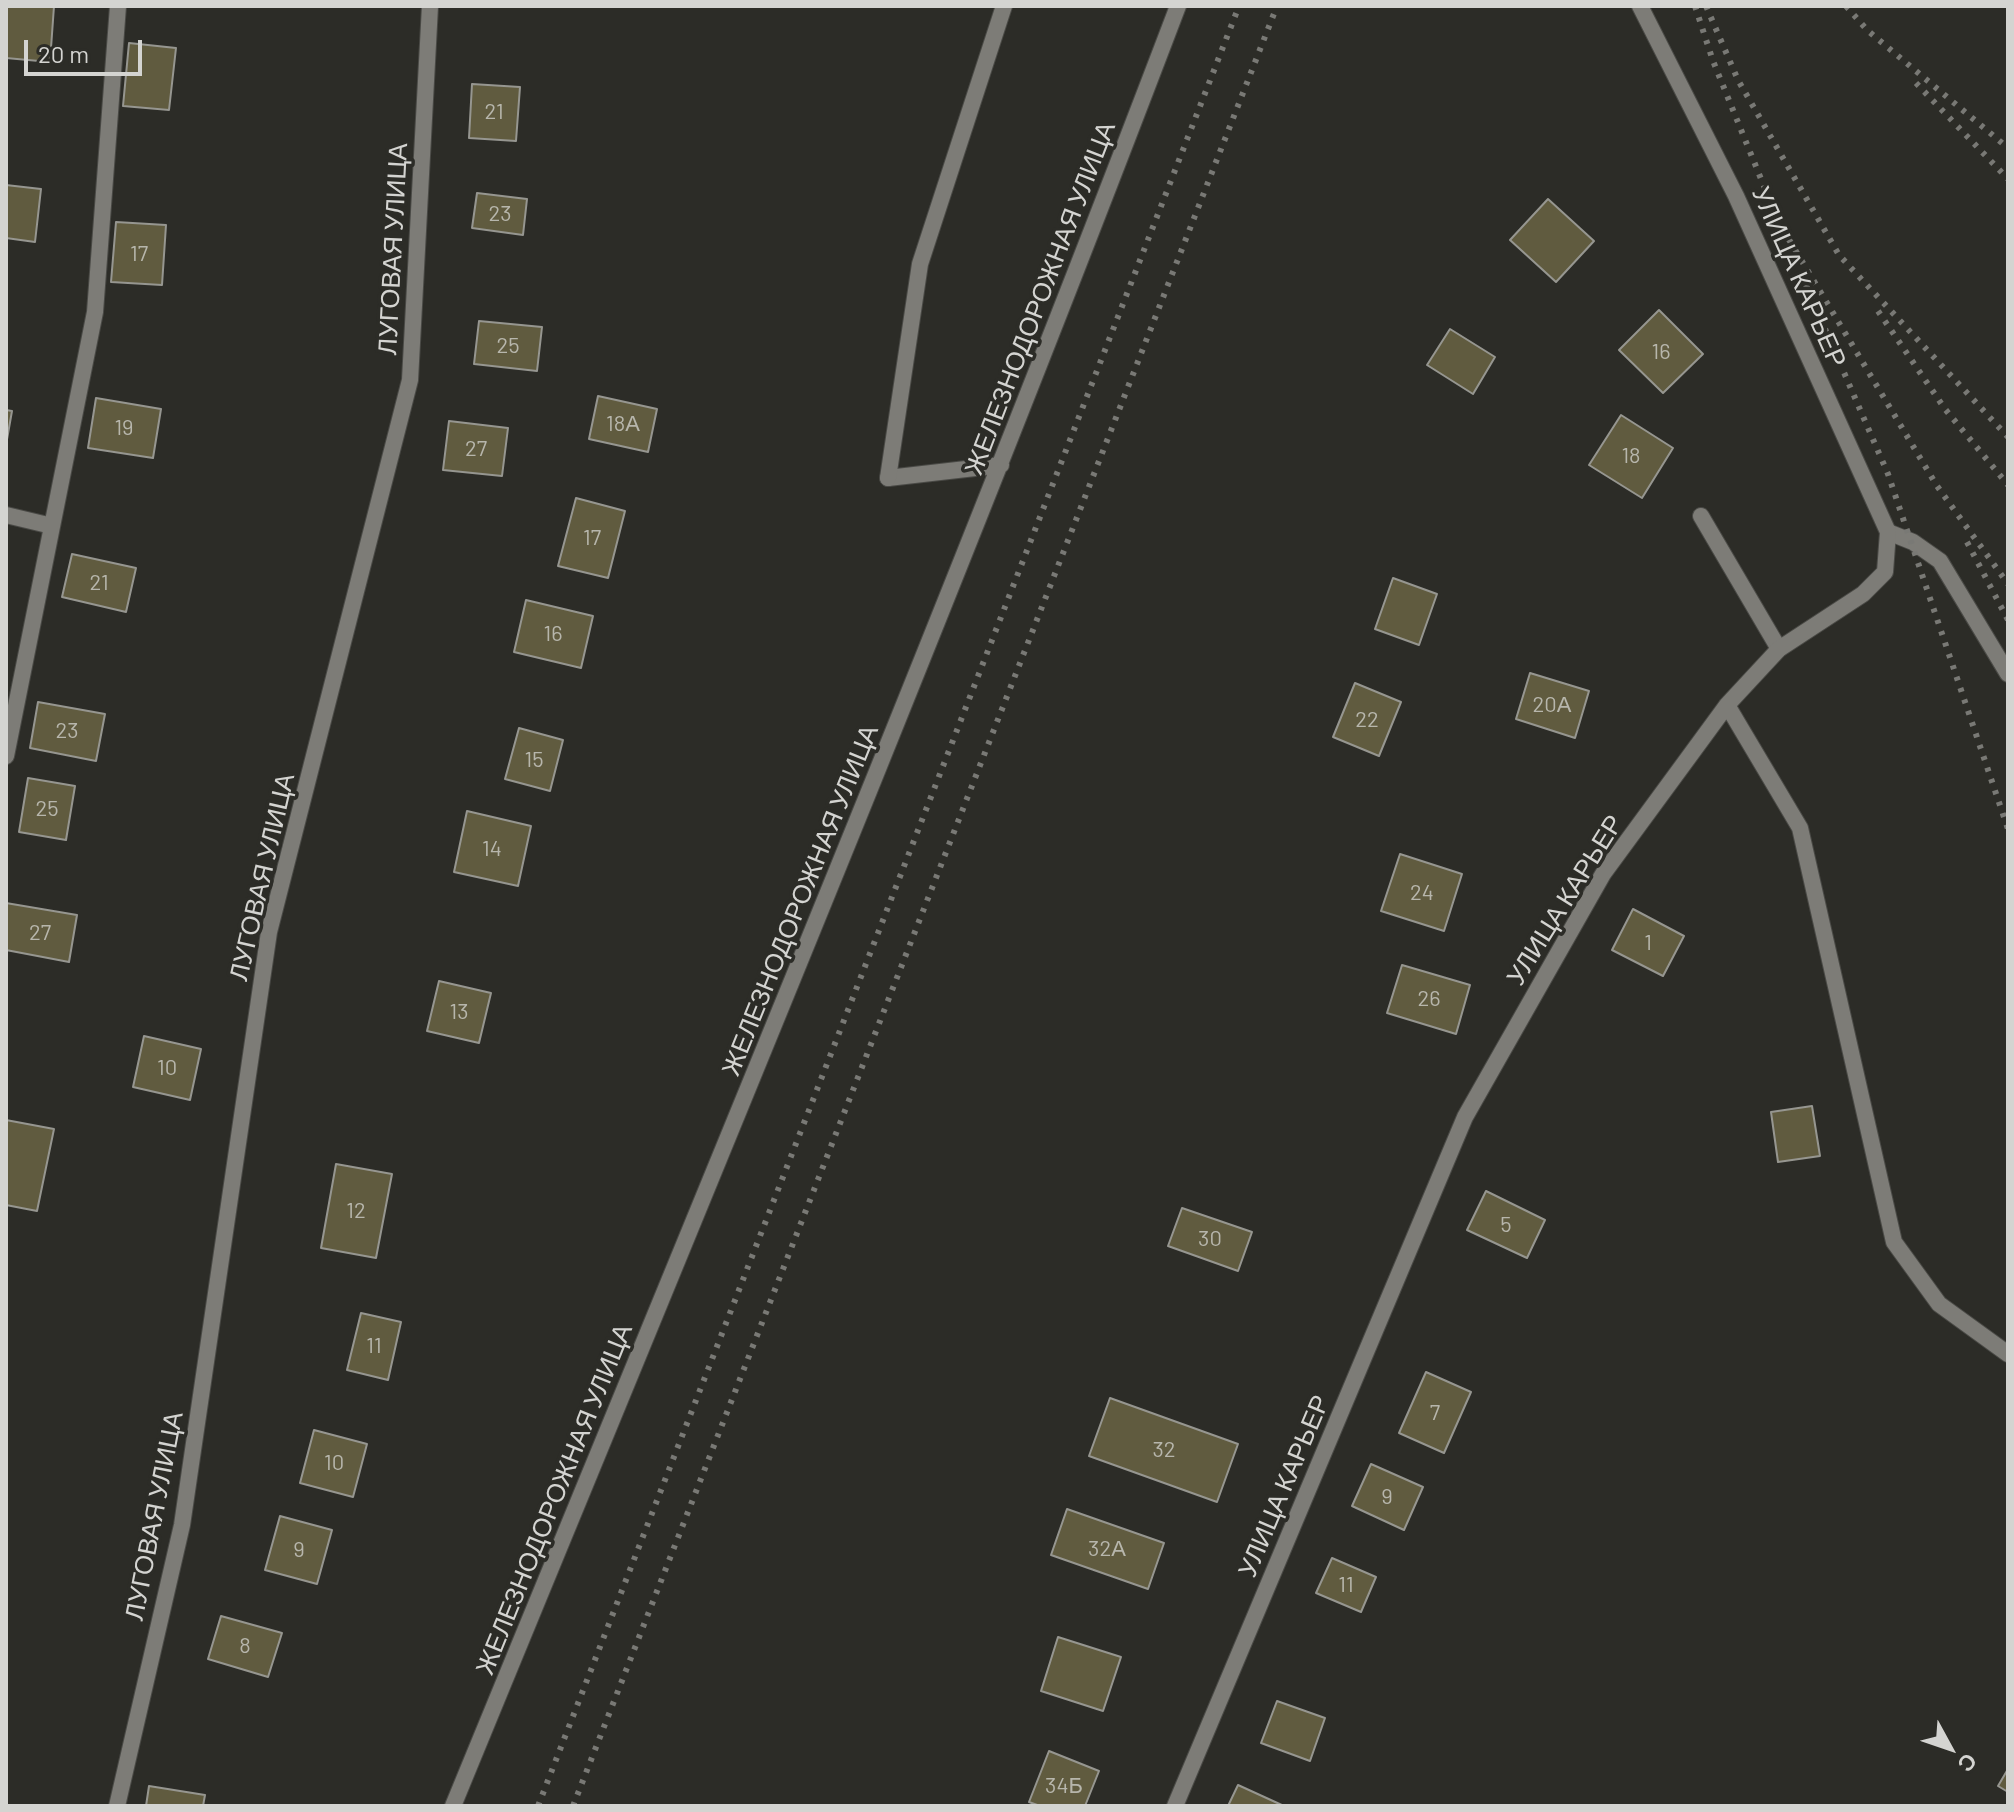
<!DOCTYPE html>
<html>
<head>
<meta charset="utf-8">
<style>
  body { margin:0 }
  #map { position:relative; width:2014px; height:1812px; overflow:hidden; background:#2c2c27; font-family:Barlow,sans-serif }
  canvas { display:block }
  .frame { position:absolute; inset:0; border:8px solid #d4d4d1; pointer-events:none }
  .north { position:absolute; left:1910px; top:1708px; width:80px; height:80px; -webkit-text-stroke:6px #2c2c27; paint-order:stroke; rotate:130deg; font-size:22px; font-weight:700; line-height:32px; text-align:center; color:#d4d4d1 }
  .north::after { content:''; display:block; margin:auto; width:28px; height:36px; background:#d4d4d1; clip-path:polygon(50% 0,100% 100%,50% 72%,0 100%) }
  .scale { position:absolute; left:24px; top:40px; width:118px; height:36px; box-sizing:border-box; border:4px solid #d4d4d1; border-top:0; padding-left:10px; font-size:24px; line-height:28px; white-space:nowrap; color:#d4d4d1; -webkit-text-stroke:6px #2c2c27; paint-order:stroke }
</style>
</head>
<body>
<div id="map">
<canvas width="2014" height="1812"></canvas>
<div class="frame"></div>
<div class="north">С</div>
<div class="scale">20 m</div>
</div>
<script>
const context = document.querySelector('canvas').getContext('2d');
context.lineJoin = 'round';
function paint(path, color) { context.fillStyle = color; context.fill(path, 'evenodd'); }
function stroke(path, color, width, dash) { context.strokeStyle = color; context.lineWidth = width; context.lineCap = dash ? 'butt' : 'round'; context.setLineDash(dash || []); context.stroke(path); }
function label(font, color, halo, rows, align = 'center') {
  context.font = font + ' Barlow,sans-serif'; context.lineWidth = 7; context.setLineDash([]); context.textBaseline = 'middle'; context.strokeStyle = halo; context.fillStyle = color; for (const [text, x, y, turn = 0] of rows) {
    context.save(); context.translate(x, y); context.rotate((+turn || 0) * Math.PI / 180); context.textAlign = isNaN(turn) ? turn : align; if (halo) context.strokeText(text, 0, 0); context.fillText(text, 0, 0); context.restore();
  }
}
const building = new Path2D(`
  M6,6H54L50,62L6,58Z
  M129,43L176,48L169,110L123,106Z
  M472,84L520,87L516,141L469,138Z
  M6,185L41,189L35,242L6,238Z
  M477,193L527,199L523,235L472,228Z
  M1548,199L1594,241L1556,282L1510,240Z
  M116,222L166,225L162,285L111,282Z
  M1659,310L1703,354L1663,393L1619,350Z
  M479,321L542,327L537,371L474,364Z
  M1450,329L1495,357L1473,394L1427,365Z
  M598,396L657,409L648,452L589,439Z
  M96,398L161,409L153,458L88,448Z
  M6,410L12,411L6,445Z
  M1621,415L1673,448L1642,498L1589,465Z
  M449,421L508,428L502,476L443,470Z
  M576,498L625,511L608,578L558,566Z
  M72,554L136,568L126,612L62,597Z
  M1393,578L1437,594L1419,645L1375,629Z
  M526,600L593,616L581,668L514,652Z
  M1530,673L1589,691L1575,738L1516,719Z
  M1355,683L1401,702L1379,756L1333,737Z
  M38,702L105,714L96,761L30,748Z
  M519,728L563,740L550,791L505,779Z
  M28,778L75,786L66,840L19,832Z
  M467,811L531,826L518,886L454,872Z
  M1400,854L1462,874L1444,931L1381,911Z
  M6,903L77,915L69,962L6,950Z
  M1633,909L1684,936L1663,976L1612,950Z
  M1402,965L1470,985L1456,1034L1387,1013Z
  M439,981L491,993L479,1043L427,1031Z
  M144,1036L201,1049L190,1100L133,1087Z
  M1812,1106L1820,1156L1778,1162L1771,1112Z
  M6,1120L54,1129L37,1211L6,1205Z
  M336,1164L392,1174L376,1258L321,1248Z
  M1486,1191L1545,1220L1527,1258L1467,1230Z
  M1182,1208L1252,1232L1238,1271L1168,1246Z
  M361,1313L401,1322L388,1380L347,1370Z
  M1426,1372L1471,1392L1444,1453L1399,1433Z
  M1110,1398L1238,1444L1217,1502L1089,1456Z
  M314,1430L367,1444L353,1497L300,1483Z
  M1371,1464L1423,1487L1404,1530L1352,1506Z
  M1067,1509L1164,1543L1148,1589L1051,1555Z
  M280,1516L332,1530L317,1584L265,1570Z
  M1332,1558L1376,1577L1361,1612L1316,1593Z
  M221,1616L282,1633L268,1677L208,1659Z
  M1058,1637L1121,1657L1103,1711L1041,1691Z
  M1277,1701L1325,1718L1310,1761L1261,1743Z
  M1049,1751L1099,1771L1085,1806H1040L1029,1802Z
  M2008,1769V1792L1998,1786Z
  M1238,1785L1284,1806H1228Z
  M149,1786L205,1795L203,1806H146Z`);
paint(building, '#605b3f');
stroke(building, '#969690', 2);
const lane = new Path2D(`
  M888,478L1001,465
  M1701,516L1779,649
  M1888,532L1913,542L1940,561L2008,674
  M453,1806C699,1207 948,611 1178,6`);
const street = new Path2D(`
  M888,478L920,264L1004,6
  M6,515L52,526
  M1727,705L1800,828L1894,1242L1939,1304L2008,1354
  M6,756L95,312L118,6
  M117,1806L182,1525L269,932L410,380L430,6
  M1175,1806L1465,1117L1603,874L1727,705L1779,649L1863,594L1885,572L1888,532L1736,196L1640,6`);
stroke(lane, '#4a4a46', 18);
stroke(street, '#4a4a46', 18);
stroke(lane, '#7d7c77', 16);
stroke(street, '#7d7c77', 16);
stroke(new Path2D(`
  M1695,6L1713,61L1779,223L1937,486L2008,584
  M1706,6L1738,80L1839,255L2008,437
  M1846,6L1867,30L2008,148
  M1916,83L2008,179
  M1806,285L1888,474L2008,829
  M1878,311L1945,409L2008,485
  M1967,542L2008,620
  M538,1806L1239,6
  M573,1806L1277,6`), '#797975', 6, [4, 8]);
label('22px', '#b7b6ac', null, [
  ["21",494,112],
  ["23",500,214],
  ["17",139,254],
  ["25",508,346],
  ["16",1661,352],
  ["18А",623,424],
  ["19",124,428],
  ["27",476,449],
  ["18",1631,456],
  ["17",592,538],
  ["21",99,583],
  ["16",553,634],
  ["20А",1552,705],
  ["22",1367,720],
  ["23",67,731],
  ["15",534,760],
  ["25",47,809],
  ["14",492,849],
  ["24",1422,893],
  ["27",40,933],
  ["1",1648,943],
  ["26",1429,999],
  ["13",459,1012],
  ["10",167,1068],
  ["12",356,1211],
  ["5",1506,1225],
  ["30",1210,1239],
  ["11",374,1346],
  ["7",1435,1413],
  ["32",1164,1450],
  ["10",334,1463],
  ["9",1387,1497],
  ["32А",1107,1549],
  ["9",299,1550],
  ["11",1346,1585],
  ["8",245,1646],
  ["34Б",1064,1786]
]);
label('26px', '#d4d4d1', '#2c2c27', [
  ["ЛУГОВАЯ УЛИЦА",393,249,-87],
  ["УЛИЦА КАРЬЕР",1799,277,66],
  ["ЖЕЛЕЗНОДОРОЖНАЯ УЛИЦА",1040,298,-69],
  ["ЛУГОВАЯ УЛИЦА",262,877,-77],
  ["ЖЕЛЕЗНОДОРОЖНАЯ УЛИЦА",800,900,-68],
  ["УЛИЦА КАРЬЕР",1565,900,-58],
  ["УЛИЦА КАРЬЕР",1284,1486,-67],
  ["ЖЕЛЕЗНОДОРОЖНАЯ УЛИЦА",554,1499,-68],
  ["ЛУГОВАЯ УЛИЦА",154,1516,-79]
]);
</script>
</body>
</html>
